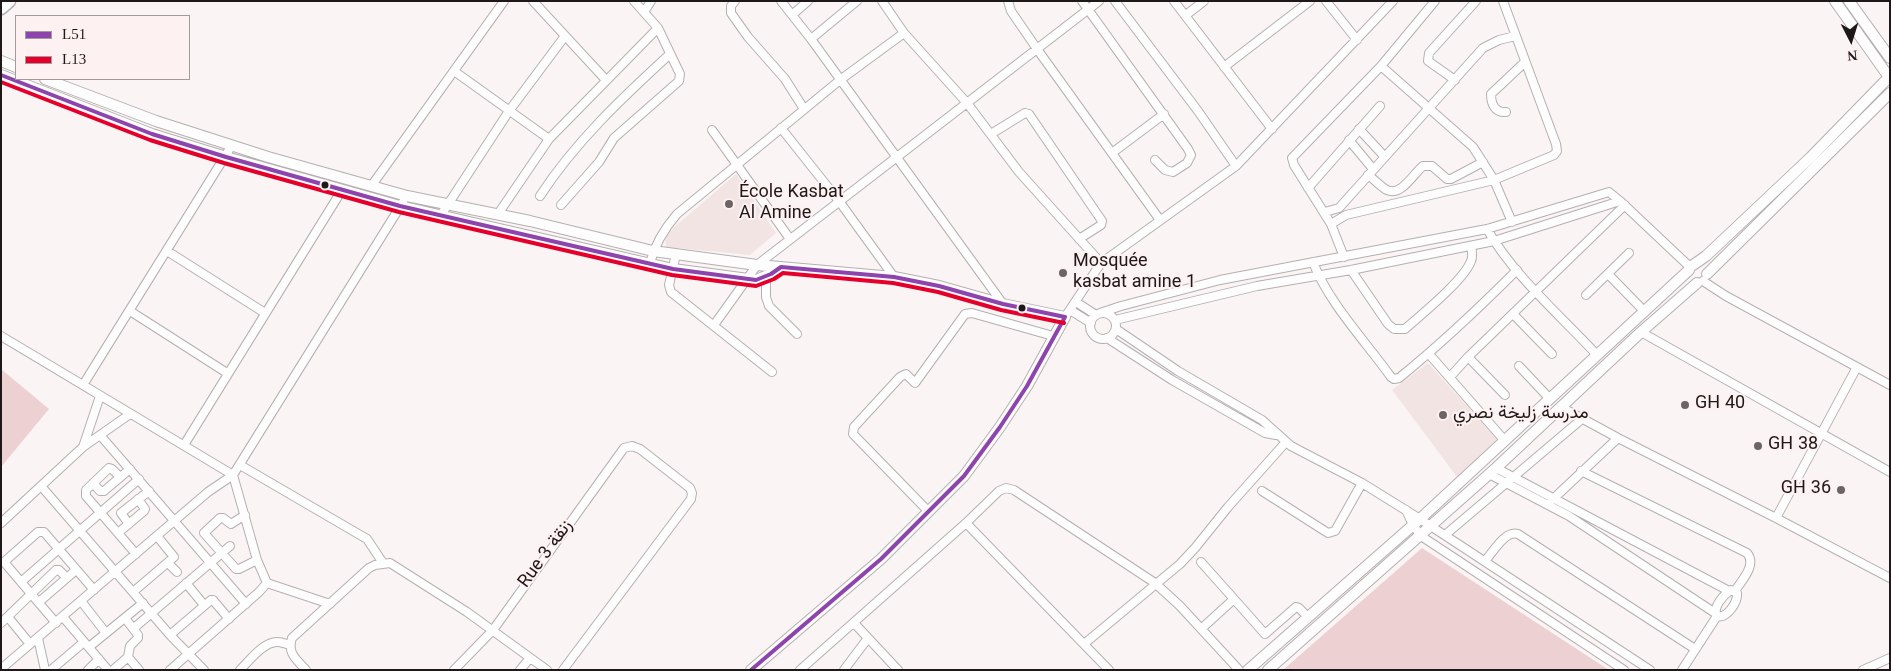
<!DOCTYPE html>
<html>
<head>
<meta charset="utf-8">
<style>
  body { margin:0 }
  #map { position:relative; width:1891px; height:671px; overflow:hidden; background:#fbf4f4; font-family:Georgia,serif }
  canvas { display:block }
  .frame { position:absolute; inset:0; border:2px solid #1e1818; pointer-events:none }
  .legend { position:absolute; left:15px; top:15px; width:175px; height:65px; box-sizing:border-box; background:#fef1f1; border:1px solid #a49a9a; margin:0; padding:6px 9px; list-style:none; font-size:15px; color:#1e1818 }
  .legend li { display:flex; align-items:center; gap:10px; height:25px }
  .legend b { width:25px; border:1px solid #a49a9a }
  .north { position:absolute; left:1826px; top:15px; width:50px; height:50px; -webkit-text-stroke:4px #fef1f1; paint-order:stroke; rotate:175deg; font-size:14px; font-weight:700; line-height:20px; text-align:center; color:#1e1818 }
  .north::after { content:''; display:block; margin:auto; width:18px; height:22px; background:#1e1818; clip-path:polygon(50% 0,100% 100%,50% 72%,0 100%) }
</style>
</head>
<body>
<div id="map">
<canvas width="1891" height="671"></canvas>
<div class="frame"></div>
<ul class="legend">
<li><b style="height:6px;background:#8e44ad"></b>L51</li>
<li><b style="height:6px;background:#e4002b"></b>L13</li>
</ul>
<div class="north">N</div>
</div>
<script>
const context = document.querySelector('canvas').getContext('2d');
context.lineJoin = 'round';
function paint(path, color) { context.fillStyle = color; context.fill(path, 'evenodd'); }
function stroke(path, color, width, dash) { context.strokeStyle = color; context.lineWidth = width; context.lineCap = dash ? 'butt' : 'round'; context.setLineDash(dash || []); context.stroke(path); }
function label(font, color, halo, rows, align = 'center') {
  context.font = font + ' Georgia,Vazirmatn,serif'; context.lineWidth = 4; context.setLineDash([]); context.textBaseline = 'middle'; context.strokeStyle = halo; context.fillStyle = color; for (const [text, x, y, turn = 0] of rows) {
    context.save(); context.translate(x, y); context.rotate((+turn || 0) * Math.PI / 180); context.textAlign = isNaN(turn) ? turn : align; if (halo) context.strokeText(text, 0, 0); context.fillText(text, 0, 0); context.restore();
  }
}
paint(new Path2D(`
  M736,174L776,233L750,255L666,247L665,235Z
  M1428,363L1497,439L1457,477L1392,390Z`), '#f3e4e4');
paint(new Path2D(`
  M1,369L49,409L1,467Z
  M1422,548L1609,670H1283Z`), '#edd1d2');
const minor = new Path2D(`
  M533,1L606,80
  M735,1L731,6V13L748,37L785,79L804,109
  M781,1L811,39L1003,304
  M882,1L904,33L967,103L1019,172L1101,263
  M1008,1L1011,11L1037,49L1160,220
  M1082,1L1188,149L1191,155L1187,163L1173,172L1165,170L1155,160
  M1115,1L1198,111L1236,166
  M1174,1L1272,129
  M1326,1L1357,40
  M1435,1L1381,66L1292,158L1294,165L1331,224L1346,215L1494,180L1554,155L1557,151L1556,144L1503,1
  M644,12L651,1
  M792,15L808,1
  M1186,15L1204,1
  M811,39L857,1
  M1381,66L1473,147L1494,180L1512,222
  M1224,67L1310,1
  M454,71L549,139
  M1455,80L1428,61L1429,53L1476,1
  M1506,112C1495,113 1491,104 1491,94L1525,62
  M781,128L839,201L894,277
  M1359,129L1385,157
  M712,130L790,239
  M991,134L1025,113L1029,114L1102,221L1101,225L1079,239
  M1349,140L1373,169
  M1112,153L1164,114
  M1368,175C1374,179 1381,187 1387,190C1401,197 1414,173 1423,166H1432L1447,179H1451L1483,162
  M372,185L504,1
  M1308,188L1380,106
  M540,196C575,142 623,97 670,54
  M561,205L599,162L614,138L679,81L680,74L658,28L634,1
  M1325,212L1339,208L1483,48L1499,40L1515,36
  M498,214L549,139L658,28
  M441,215L509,111L565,36
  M1331,224L1344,257
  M1487,229C1513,275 1561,316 1597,355
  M167,251L265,313
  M676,254L669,285L671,292L772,372
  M1313,262C1328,302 1366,342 1391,377L1394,379L1399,378C1441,344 1479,308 1517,270
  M650,263C655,244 664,229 677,214L840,80L904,33
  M1351,270L1388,324L1394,329H1405C1422,314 1464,280 1471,261C1473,257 1472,251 1471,246
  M1608,274L1644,311
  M766,276V297L769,306L797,334
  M1703,281L1726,296L1890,385
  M1586,295L1629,253
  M1076,302L1096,315
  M1070,310L1091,323
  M130,311L227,373
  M1100,313L1121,306L1220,280L1487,229L1609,192L1620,201L1690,267
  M1090 326a13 13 0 1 1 26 0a13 13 0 1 1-26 0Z
  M1513,314L1552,354
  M1065,317L1101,263L1236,166L1393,1
  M1115,320L1257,286L1351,270L1494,241L1620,201
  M714,325L757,265L1099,1
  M1116,329L1178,371L1262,420L1291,446L1362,483L1420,519L1650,670
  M1641,332L1890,472
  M1,336L233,475L257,560L267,583L259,592L170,670
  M1107,338L1172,380L1265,433L1276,435
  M1429,354L1505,441
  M1468,357L1505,395
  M1519,366L1550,399
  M1450,377L1468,357L1625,205
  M83,385L232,145
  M1561,407L1618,438L1776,518L1890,578
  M100,435L246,604
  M184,445L342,190
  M83,447L100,396
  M240,465L367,539L383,563
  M1496,468L1729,591
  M1581,471L1747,553C1757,565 1742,580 1735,591
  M1489,474L1569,516L1715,613
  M120,477L112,469L109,468L86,490V496L136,554
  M93,483L100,491H104L130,469
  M41,486L170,635L204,670
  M1262,491L1328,533L1335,531L1362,483
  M1552,500L1618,438
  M1406,510L1413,525L1421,536L1624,670
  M929,512L853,434L854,427L900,377L906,374L915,383L965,314L972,313L1053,336
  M245,515L231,524L223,518H220L204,533L236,569H239L257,560
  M1776,518L1857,367
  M1,523L83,447L130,414
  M966,523L1109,670
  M129,524L121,513L149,491
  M118,533L144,511L145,509L138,499
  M1445,535L1583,418
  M1485,561C1493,552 1505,530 1518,534L1695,649
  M1201,562L1234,599
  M168,563L177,572
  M21,582L139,479
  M186,583L204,605
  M267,583L330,604
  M1731,590L1737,593C1738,602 1727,619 1717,616C1712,608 1723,595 1731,590Z
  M133,592L174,557L157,536
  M81,601L106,633
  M39,602L76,570
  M8,617L30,644
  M63,617L108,670
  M125,618L138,635V638L130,646L128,657
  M1,623L56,570H59L67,578
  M56,623L4,562L38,532H44L94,590
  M854,623L898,670
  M134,628L230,546
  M1201,629L1234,599L1265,634L1296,607L1299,608L1307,616
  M170,635L211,600H213L229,619
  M38,638L45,670
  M1084,644L1180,564L1195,548L1228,507L1286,442
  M89,647L143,603
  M1,669L208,492L233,475L403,202
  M51,670L84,642
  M88,670L99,659
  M113,670L128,657L139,670
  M240,670C249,661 264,641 278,642C282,642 286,644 290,645
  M306,670C296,659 287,653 292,638L369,568L375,565L390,563L467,612L547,670
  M454,670L493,630L624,448L632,446L640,449L690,488L692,493L691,499L563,670
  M520,670L530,658
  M800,670L966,523L999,491L1006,488L1014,490L1155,583L1180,606L1239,670
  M844,670L868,638
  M1682,670L1717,616
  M1863,670L1890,658`);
const tertiary = new Path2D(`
  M1835,1L1889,77
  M1849,1L1890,58
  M1,61L16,67
  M1,75L152,134L226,157L400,206L673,269L756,280L771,274L781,267
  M45,79L156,121L268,157L407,196L530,221L653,251L757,265L894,277L939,286L1003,304L1065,317L1027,386L1000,427L964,476L881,559L751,670
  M1693,265L1706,256L1811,157L1890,76
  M1707,274L1890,93
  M1248,670L1420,519L1689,270
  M1268,670L1496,468L1641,332L1697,283`);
const trunk = new Path2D(`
  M1,8L9,1`);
stroke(minor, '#b5b0b0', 10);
stroke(tertiary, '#b5b0b0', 12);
stroke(trunk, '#b5b0b0', 15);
stroke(minor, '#fefdfd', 8);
stroke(tertiary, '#fefdfd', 10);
stroke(trunk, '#fefdfd', 12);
stroke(new Path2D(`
  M1,75L152,134L226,157L400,206L673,269L756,280L771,274L781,267L894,277L939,286L1003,304L1065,317
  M751,670L881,559L964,476L1000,427L1027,386L1065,317`), '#8e44ad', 4);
stroke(new Path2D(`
  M1,82L150,140L224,163L399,212L672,275L756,286L774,279L783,273L893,283L938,292L1001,310L1064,323`), '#e4002b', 4);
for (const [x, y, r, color] of [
  [325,185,4.5,"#1e1818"],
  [729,204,5,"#6b6565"],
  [1063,273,5,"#6b6565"],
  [1022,308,4.5,"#1e1818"],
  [1685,405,5,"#6b6565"],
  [1443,415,5,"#6b6565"],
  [1758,446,5,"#6b6565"],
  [1841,490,5,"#6b6565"]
]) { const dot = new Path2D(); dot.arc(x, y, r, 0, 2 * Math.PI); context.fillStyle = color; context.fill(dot); stroke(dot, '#fef1f1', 2); }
label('18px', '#1e1818', '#fef1f1', [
  ["École Kasbat",739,194],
  ["Al Amine",739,215],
  ["Mosquée",1073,263],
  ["kasbat amine 1",1073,284],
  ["GH 40",1695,405],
  ["مدرسة زليخة نصري",1453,415],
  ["GH 38",1768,446],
  ["GH 36",1831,490,"right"]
], 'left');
label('18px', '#1e1818', '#fef1f1', [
  ["Rue 3 زنقة",547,555,-54]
]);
</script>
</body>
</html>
